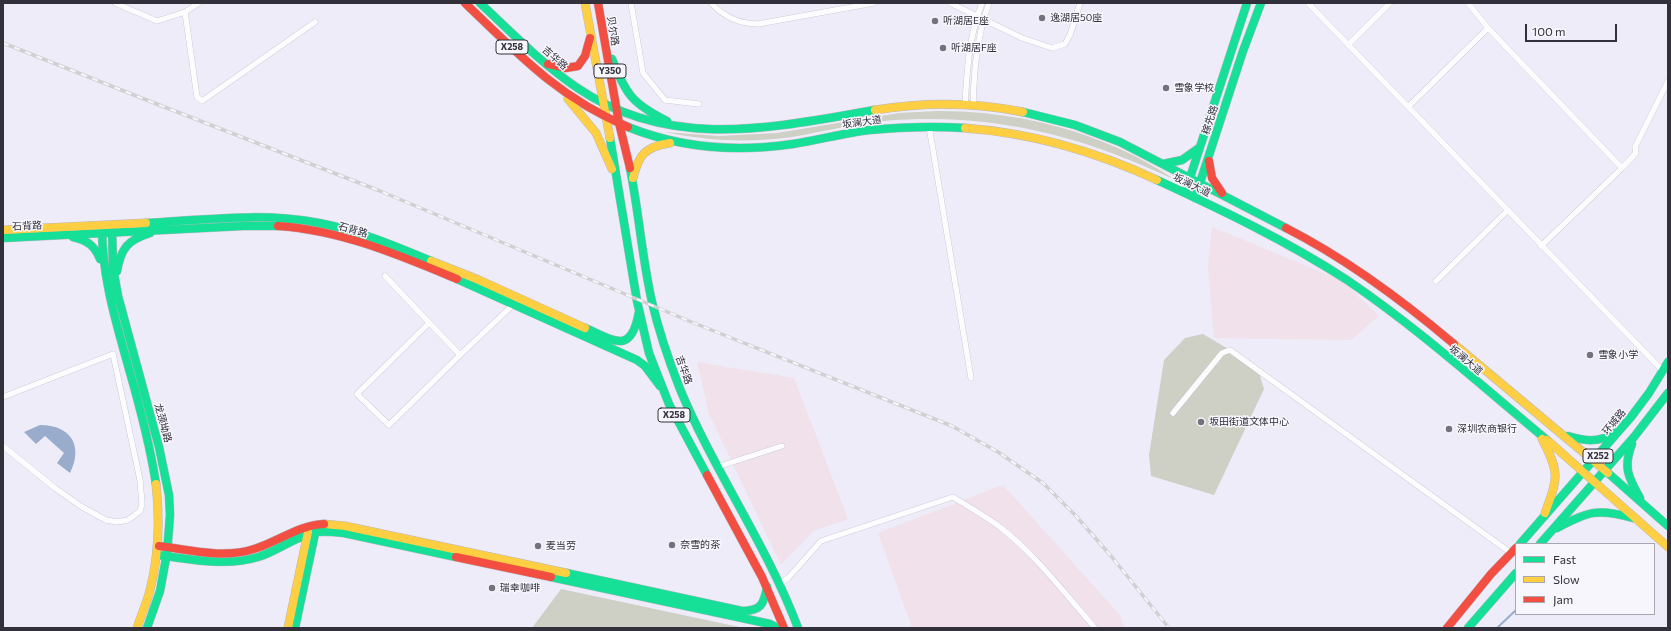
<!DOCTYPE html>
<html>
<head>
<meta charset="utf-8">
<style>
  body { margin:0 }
  #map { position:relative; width:1671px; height:631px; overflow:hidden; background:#eeecf8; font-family:Commissioner,sans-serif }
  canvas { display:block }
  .frame { position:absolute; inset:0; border:4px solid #32303b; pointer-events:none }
  .legend { position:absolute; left:1515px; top:543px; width:140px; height:72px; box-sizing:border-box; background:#f7f6fc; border:1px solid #a8a7af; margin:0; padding:5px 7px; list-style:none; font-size:12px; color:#32303b }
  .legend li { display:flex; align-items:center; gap:8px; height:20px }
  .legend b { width:20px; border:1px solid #a8a7af }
  .scale { position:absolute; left:1525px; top:24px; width:92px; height:18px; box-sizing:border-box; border:2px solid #32303b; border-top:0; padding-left:5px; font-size:12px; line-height:14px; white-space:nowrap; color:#32303b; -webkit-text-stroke:3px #f7f6fc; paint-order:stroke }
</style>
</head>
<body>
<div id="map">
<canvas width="1671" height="631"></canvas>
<div class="frame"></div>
<ul class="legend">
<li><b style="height:5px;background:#16e098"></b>Fast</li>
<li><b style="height:5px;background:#ffcf43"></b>Slow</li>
<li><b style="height:5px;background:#f24e42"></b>Jam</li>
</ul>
<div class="scale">100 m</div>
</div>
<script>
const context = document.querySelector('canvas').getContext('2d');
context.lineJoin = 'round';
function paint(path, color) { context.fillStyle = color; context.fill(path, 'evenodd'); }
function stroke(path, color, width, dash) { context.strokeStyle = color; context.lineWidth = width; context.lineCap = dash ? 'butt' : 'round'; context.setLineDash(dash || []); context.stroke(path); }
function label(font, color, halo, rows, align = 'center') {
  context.font = font + ' Commissioner,"Noto Sans SC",sans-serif'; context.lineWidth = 3; context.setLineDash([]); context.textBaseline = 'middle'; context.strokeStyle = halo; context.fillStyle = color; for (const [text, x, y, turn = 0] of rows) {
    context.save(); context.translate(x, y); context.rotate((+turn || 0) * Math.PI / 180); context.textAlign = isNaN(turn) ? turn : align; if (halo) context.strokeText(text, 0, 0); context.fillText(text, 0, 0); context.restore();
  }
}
paint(new Path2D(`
  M1212,227L1341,280L1379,316L1351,340L1214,338L1208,266Z
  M697,362L794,378L848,519L813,531L781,565L709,414Z
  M1003,485L1119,614L1125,628H912L878,533Z`), '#f0e1eb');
paint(new Path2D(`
  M937,111C1001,111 1062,123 1120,149C1138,157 1155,167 1171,177V178C1077,134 989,112 884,121C853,124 822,132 792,137C749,143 707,141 665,132L719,136L777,133L899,113Z
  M1203,334L1257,366L1264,389L1214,495L1151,476L1149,455L1164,360L1185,338Z
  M561,589L744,628H532Z`), '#ced0c5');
paint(new Path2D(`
  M40,425C70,425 84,445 70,473L57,463L64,453L45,436L36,444L24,432Z`), '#99accc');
stroke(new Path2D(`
  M1497,628L1516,610`), '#99accc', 2);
const street = new Path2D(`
  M115,3L157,21L185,12L199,3
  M631,3L643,73L665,100L699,104
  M711,3C724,17 739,24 758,24L874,3
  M950,3L1022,38L1052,48L1065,44L1070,35L1080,3
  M1308,3L1663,371
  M1468,3L1488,28L1622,168
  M185,12L197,97L202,101L315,22
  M1348,45L1390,3
  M965,105C967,70 969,36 982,3
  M973,105C974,70 977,36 989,3
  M1408,107L1488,28
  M929,126L971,378
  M1541,246L1622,168L1636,153L1635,147L1668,81
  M385,276L460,355
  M1436,281L1507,211
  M429,323L357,394L389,425L460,355L515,303
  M3,397L113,354L140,480L142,504L140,511L128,520L117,522L106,520L82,507L55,488L3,446
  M1173,413L1222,353L1230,350L1511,553
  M717,467L782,446
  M780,584L789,577L821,541L953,497C969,507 985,516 1000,527C1036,555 1065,594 1095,628`);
const fast = new Path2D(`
  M480,3C511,32 541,63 576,87C669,151 772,128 875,110
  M612,59C626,95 633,104 667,121
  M1023,112L1075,125L1120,142L1286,228
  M628,127C680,148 738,152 793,144C819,140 844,133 870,130C902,127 933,126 965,128
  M610,138L637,301L649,353L669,404L707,475
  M1163,164L1182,160L1199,148
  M630,168C639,213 642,258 652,302C659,332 669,361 680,389C714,471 767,545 798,628
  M1157,180C1222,210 1287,241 1347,280C1418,328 1482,386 1547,440
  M1185,193L1247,3
  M1195,198L1243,51L1261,3
  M146,223C203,220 263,212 319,223C357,230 395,246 431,261
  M112,227L113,268L118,296L159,447L169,495L170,515L167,553L160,591L147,628
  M102,228C102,277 116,322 129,369C140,407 150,445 156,484
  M73,237C87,240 95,246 100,259
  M3,238L243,226H278
  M117,271C121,248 128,240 150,233
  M457,279L637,360L645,366L660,386
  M585,328C615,341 631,355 639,312
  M1568,436C1585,441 1599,443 1614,433
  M1632,444C1623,467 1628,477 1640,498
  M1608,473L1668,526
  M1557,528C1589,511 1598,508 1633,518
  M1520,544L1631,417L1649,393L1668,362
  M1540,544L1634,437L1668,393
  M158,555C190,559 226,567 258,557C278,551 295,536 317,532C326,531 335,532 344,533L456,557
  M566,573L742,611C761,611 764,604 767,587
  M551,577L770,624L778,628
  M295,628L316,529
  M1468,628L1516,573`);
const slow = new Path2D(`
  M585,3L610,138
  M568,99L596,133L612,169
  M875,110C924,102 974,102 1023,112
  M965,128C1033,133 1095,151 1157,180
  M633,178C639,154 645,147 670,143
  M3,230L146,223
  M431,261L479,280L585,328
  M1454,344L1608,473
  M1542,439C1560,473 1558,478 1545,513
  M1547,440L1668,547
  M324,524L345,526L566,573
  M137,628C141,615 147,603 150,590C159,555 160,520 156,484
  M288,628L308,532`);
const jam = new Path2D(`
  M465,3C518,54 559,98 628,127
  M598,3L619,123L630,168
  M548,64L566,68L578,66L585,56L590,38
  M1209,161L1212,178L1222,193
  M278,226C341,230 399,255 457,279
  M1286,228C1347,259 1402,300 1454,344
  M707,475L762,577L784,628
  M159,546C190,550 224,559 254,549C278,542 298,525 324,524
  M456,557L551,577
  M1447,628L1491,574L1516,548`);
stroke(street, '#b8b6c0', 6);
stroke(fast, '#b8b6c0', 9);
stroke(slow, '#b8b6c0', 9);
stroke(jam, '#b8b6c0', 9);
stroke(street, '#fcfcfe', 5.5);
stroke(fast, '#16e098', 8);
stroke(slow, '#ffcf43', 8);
stroke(jam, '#f24e42', 8);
const rail = new Path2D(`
  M3,43L144,99L380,191L689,321L952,426L998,452L1043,483L1076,516L1111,556L1169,628`);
stroke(rail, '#d0d0d3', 3.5);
stroke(rail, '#f7f6fc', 2, [6]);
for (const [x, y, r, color] of [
  [1042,18,4,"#74727d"],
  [935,21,4,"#74727d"],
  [943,48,4,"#74727d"],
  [1166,88,4,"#74727d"],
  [1590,355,4,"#74727d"],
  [1201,422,4,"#74727d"],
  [1449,429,4,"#74727d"],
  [672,545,4,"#74727d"],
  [538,546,4,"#74727d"],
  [492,588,4,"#74727d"]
]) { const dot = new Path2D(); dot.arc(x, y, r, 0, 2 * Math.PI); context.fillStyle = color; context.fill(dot); stroke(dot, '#f7f6fc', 1.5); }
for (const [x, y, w] of [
  [512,47,32],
  [610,71,32],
  [674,415,32],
  [1598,456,30]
]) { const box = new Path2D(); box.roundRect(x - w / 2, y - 7, w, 14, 3); context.fillStyle = '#f7f6fc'; context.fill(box); stroke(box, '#32303b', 1); }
label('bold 9px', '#32303b', null, [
  ["X258",512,47],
  ["Y350",610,71],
  ["X258",674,415],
  ["X252",1598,456]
]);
label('10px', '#32303b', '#f7f6fc', [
  ["逸湖居50座",1050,18],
  ["听湖居E座",943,21],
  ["听湖居F座",951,48],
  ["雪象学校",1174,88],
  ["雪象小学",1598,355],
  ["坂田街道文体中心",1209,422],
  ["深圳农商银行",1457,429],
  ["奈雪的茶",680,545],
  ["麦当劳",546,546],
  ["瑞幸咖啡",500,588]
], 'left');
label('10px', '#32303b', '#f7f6fc', [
  ["贝尔路",613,31,80],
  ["吉华路",555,58,41],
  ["稼先路",1210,120,-72],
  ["坂澜大道",862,122,-8],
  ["坂澜大道",1192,185,26],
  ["石背路",27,226,-3],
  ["石背路",353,230,16],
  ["坂澜大道",1466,360,40],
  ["吉华路",684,370,70],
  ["环城路",1614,422,-50],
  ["龙颈坳路",163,423,75]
]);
</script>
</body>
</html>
